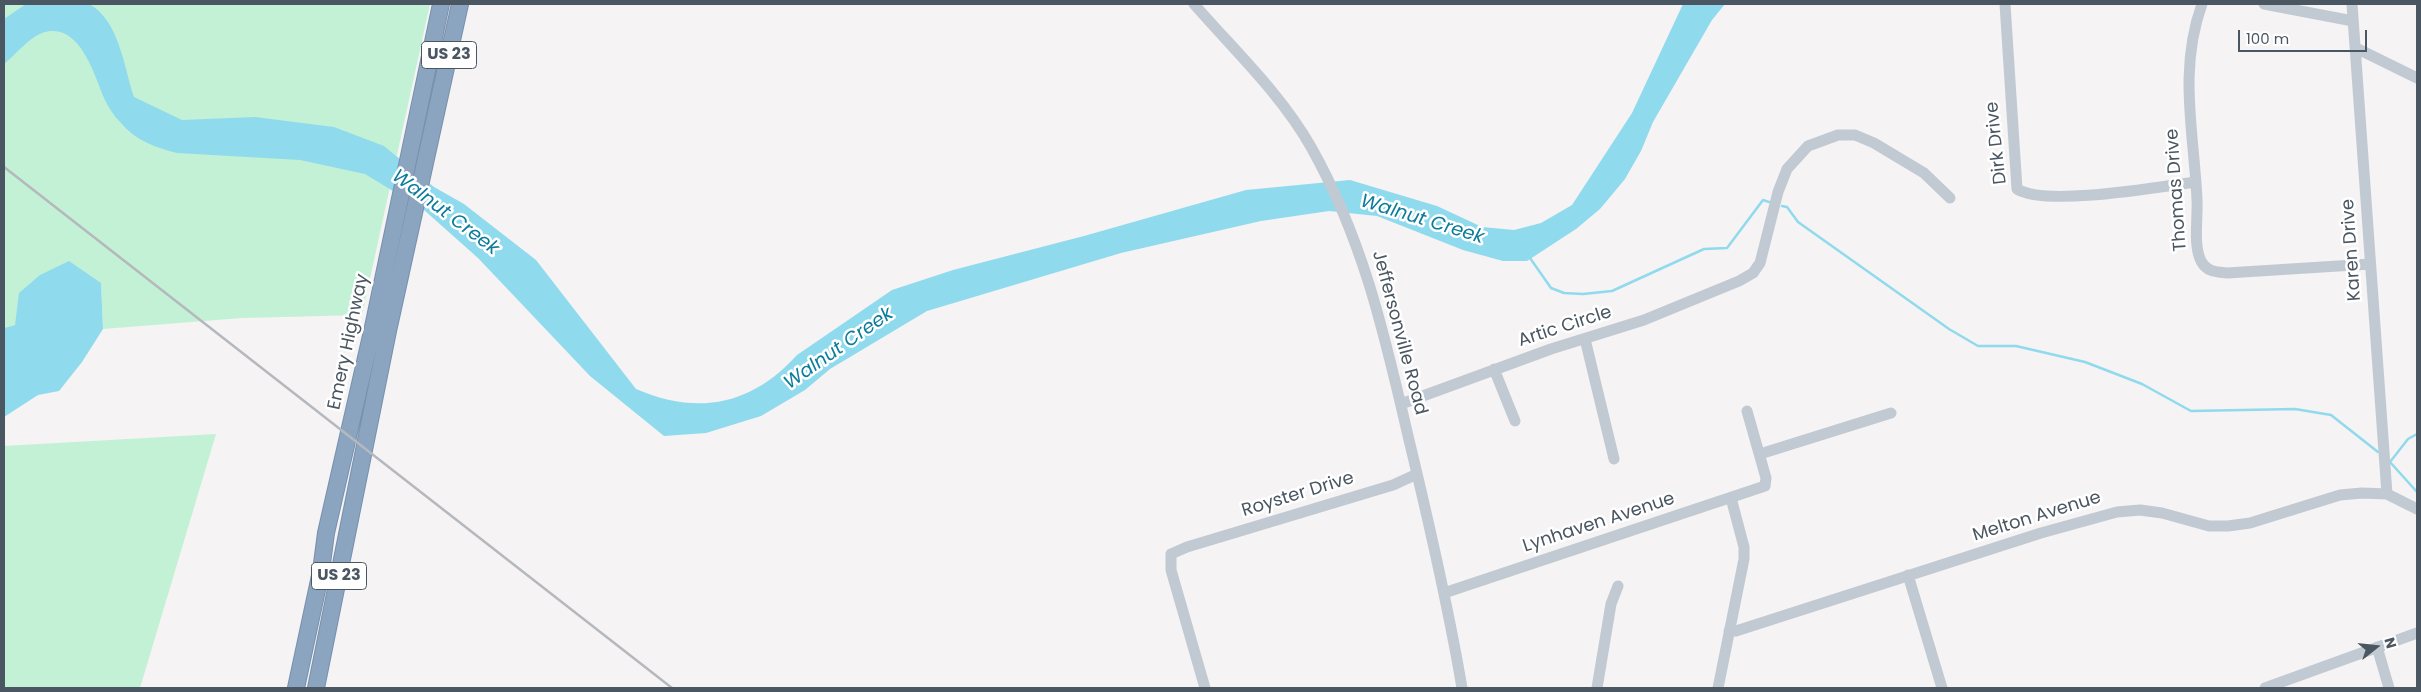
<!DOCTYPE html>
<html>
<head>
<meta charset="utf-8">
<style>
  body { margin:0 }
  #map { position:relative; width:2421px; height:692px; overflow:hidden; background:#f5f3f3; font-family:Poppins,sans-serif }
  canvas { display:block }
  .frame { position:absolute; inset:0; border:5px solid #4a5661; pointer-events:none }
  .north { position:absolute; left:2351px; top:622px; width:50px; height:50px; -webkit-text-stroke:4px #fff; paint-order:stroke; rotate:74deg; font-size:14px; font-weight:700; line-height:20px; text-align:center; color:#4a5661 }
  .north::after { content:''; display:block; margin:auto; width:18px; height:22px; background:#4a5661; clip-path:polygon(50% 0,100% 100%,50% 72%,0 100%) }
  .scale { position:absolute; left:2238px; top:30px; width:129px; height:22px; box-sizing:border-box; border:2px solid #4a5661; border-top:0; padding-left:6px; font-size:15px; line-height:18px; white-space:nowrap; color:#4a5661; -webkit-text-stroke:4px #fff; paint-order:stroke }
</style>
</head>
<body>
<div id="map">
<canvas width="2421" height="692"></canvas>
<div class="frame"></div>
<div class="north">N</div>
<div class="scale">100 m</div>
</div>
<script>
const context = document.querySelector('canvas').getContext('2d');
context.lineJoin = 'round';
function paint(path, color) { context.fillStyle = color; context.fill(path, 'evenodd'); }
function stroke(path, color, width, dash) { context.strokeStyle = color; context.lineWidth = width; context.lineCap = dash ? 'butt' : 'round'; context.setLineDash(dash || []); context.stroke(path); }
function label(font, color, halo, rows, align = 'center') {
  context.font = font + ' Poppins,sans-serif'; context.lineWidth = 5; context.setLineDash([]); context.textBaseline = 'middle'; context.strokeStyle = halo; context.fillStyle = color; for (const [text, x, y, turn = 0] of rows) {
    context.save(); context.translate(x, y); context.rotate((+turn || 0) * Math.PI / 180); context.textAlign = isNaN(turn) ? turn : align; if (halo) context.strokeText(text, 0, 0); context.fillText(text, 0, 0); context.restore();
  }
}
paint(new Path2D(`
  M4,4H430L362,315L242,318L103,329L101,284L15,325L4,328Z
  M216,434L140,688H4V446Z`), '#c3f1d5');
paint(new Path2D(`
  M26,4H89C119,20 124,67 134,97L182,120L255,117L334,127L384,146L434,187L464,204L536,260L636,389C698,416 752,405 797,355L892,290L953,270L1084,236L1246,190L1350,180L1437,206L1482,227L1514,230L1541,223L1572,205L1632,113L1683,4H1725L1712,20L1653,122L1641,151L1625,179L1600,209L1576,229L1527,261H1503L1463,250L1377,216L1329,211L1261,221L1121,253L927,311L830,369L805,390L761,416L706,433L664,436L590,376L478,258L424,210L365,174L300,160L177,153C156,148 135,140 121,123C114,116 108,107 104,98C94,74 79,20 42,33C29,38 16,54 4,64V19Z
  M69,261L101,283L103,329L82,362L59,391L38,395L4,417V328L15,325L19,293L40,275Z`), '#90daee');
stroke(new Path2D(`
  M1782,206L1787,207L1798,222L1949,329L1978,346H2016L2085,362L2142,384L2191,411L2295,409L2331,415L2378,452
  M1530,258L1551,288L1564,293L1583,294L1612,291L1704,249L1727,248L1763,200L1769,202
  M2390,462L2417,492
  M2390,462L2408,439L2417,434`), '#90daee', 2.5);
const highway = new Path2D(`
  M296,688L321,571L326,533L373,327L441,4
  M316,688L388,331L460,4`);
stroke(highway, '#7690ad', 18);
stroke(new Path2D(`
  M1194,4C1234,50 1281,94 1311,147C1364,241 1385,337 1409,440C1429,523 1448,605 1462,688
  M2005,4L2017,189C2046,207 2158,187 2196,182
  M2202,4C2178,71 2194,132 2197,200C2198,218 2193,245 2201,261C2207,272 2216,272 2227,273L2370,264
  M2264,4L2353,21
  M2352,4L2387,494
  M2356,48L2417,78
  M1585,339L1614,459
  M1494,369L1515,421
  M1401,404L1551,349L1644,320L1739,281L1753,273L1760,263L1778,192L1787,169L1808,146L1838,135H1855L1874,143L1924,173L1950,198
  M1760,454L1891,413
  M1908,575L1942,688
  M1444,593L1765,486L1766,478L1747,411
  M1729,631H1736L2041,533L2117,512L2140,510L2162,513L2209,526H2228L2250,523L2340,495L2362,493L2387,494L2417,509
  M2377,647L2389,688
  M1205,688L1171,570V554L1187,547L1393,485L1417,474
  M1597,688L1611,604L1618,586
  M1718,688L1744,559V547L1731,498
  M2265,688L2417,633`), '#c1cad2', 11);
stroke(highway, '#8ba5c1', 16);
stroke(new Path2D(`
  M4,167L672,688`), '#b5b8bd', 2.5);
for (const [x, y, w] of [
  [449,55,55],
  [339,576,55]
]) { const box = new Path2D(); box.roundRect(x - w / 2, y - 13.5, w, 27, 4); context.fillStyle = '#fff'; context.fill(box); stroke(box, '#4a5661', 1); }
label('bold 16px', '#4a5661', null, [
  ["US 23",449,55],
  ["US 23",339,576]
]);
label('18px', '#4a5661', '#fff', [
  ["Dirk Drive",1997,143,-96],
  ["Thomas Drive",2177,190,-94],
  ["Karen Drive",2352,250,-94],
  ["Artic Circle",1565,327,-18],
  ["Jeffersonville Road",1399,333,75],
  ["Emery Highway",349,342,-78],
  ["Royster Drive",1298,495,-17],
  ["Melton Avenue",2037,517,-17],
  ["Lynhaven Avenue",1599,523,-18]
]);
label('italic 19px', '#0c7c9b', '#fff', [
  ["Walnut Creek",445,213,37],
  ["Walnut Creek",1422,220,17],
  ["Walnut Creek",839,349,-35]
]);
</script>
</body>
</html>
